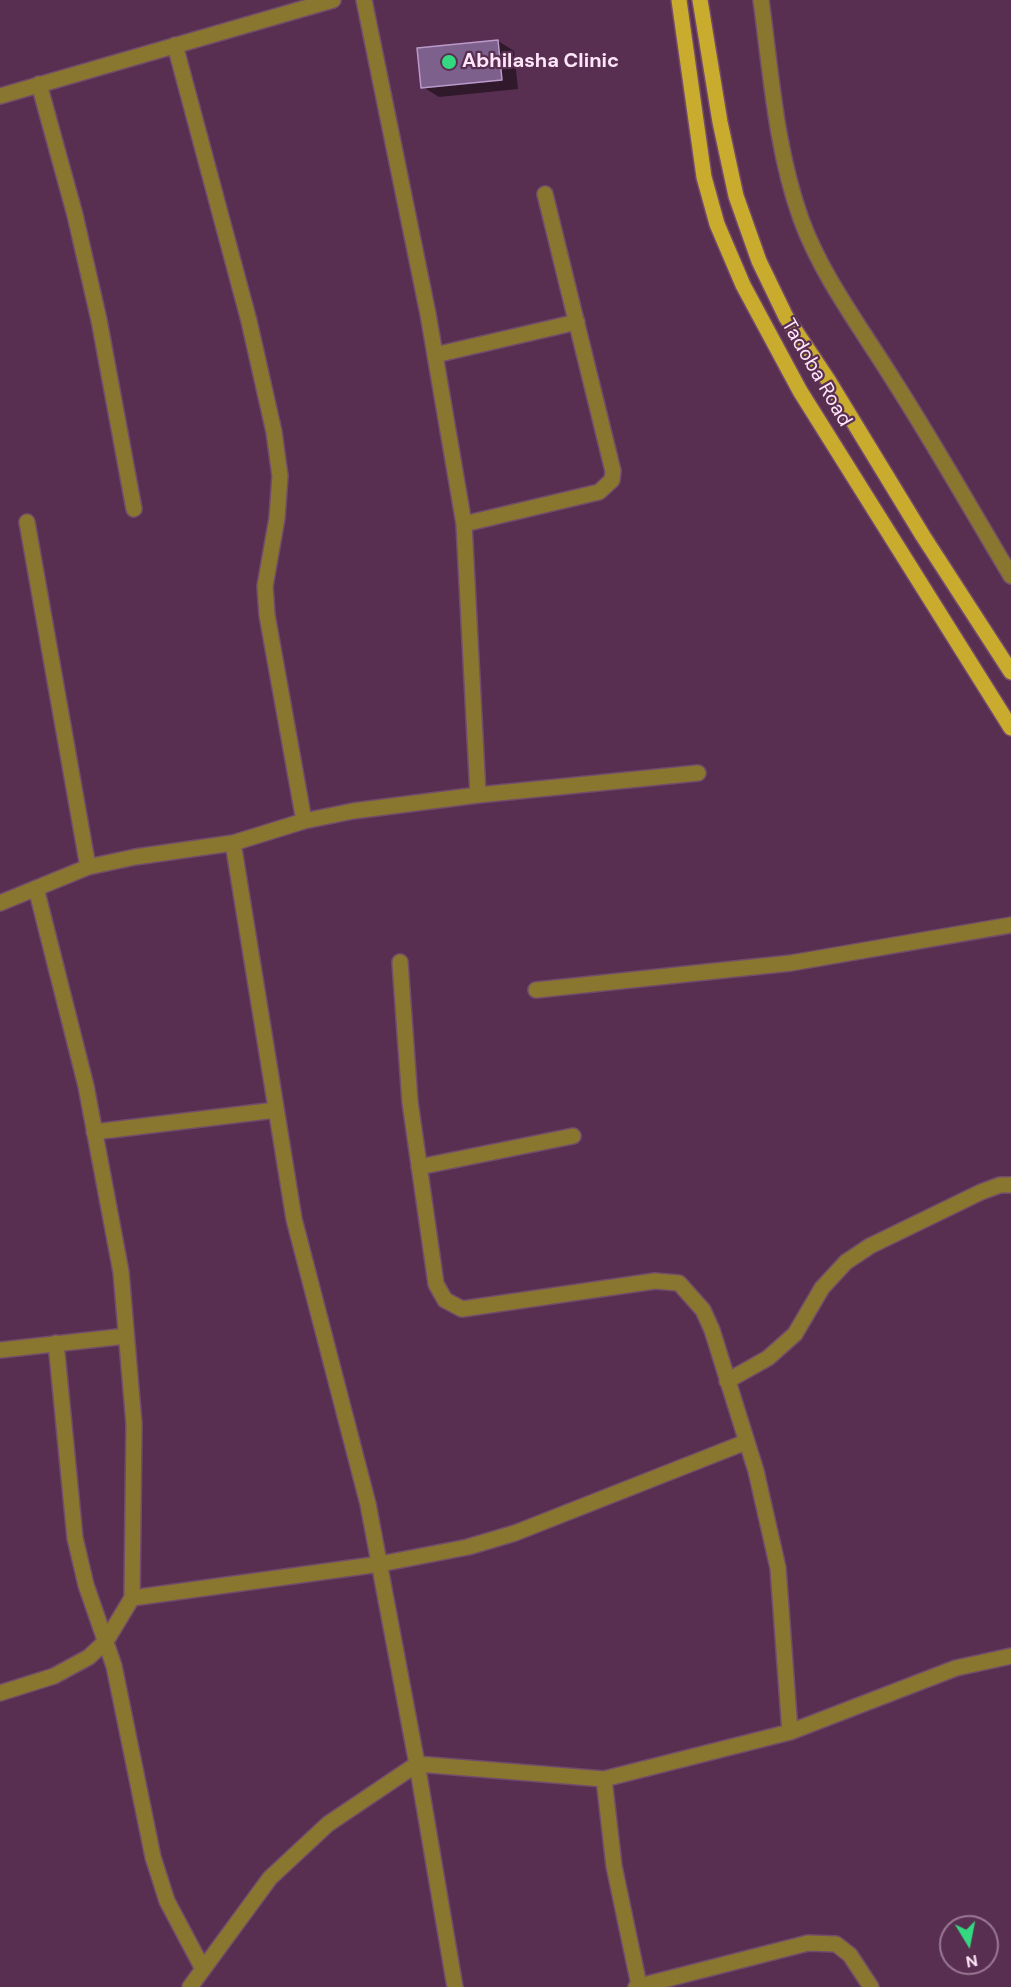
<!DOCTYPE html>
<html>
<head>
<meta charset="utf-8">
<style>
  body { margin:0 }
  #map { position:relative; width:1011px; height:1987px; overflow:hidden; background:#582f50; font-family:"DM Sans",sans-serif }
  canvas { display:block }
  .north { position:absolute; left:939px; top:1915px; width:60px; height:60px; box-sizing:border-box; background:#582f50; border:2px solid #9b7894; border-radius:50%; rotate:170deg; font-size:16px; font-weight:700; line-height:24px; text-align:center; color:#ffe5f9 }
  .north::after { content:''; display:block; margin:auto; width:21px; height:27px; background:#34d881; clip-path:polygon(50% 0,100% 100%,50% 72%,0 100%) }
</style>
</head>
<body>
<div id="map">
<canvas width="1011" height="1987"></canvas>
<div class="north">N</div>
</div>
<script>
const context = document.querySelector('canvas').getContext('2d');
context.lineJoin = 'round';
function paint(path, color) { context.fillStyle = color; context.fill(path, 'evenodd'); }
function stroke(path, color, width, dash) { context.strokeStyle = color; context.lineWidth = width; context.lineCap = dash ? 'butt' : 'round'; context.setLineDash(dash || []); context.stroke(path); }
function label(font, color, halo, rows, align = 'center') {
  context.font = font + ' "DM Sans",sans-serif'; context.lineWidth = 4.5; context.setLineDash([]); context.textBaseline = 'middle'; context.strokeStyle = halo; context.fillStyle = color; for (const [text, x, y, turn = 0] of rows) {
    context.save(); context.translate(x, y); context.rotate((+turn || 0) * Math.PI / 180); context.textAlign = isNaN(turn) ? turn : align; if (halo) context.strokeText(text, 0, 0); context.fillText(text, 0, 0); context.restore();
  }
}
paint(new Path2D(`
  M498,41L514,51L518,89L439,97L423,87Z`), '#0007');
const building = new Path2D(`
  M498,40L502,80L421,88L417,48Z`);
paint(building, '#7e608c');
stroke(building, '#ba9aca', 1.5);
const minor = new Path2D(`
  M364,0L428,314L464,524L478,795L353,811L304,821L233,843L294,1219L368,1504L417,1764L455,1987
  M761,0C771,73 776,150 801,219C822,277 862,329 894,381C935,445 972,511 1011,576
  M175,45L249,321L274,432L280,476L277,518L265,586L267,615L304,821
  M39,84L75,215L99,320L134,509
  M0,96L333,0
  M435,355L577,322
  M27,522L88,867
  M464,524L599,492L612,480L613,471L545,194
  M478,795L698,773
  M0,903L88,867L135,857L233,843
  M400,962L410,1102L436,1284L445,1300L462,1309L655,1281L679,1283L703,1310L712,1330L756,1471L778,1568L790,1732
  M536,990L791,963L1011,925
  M94,1132L276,1110
  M419,1167L573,1136
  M56,1343L75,1538L86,1585L114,1666L153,1857L167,1901L203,1969
  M0,1350L126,1336
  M727,1381L768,1358L795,1334L822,1288L846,1262L870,1246L981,1192L1000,1185H1011
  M132,1598L380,1564L468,1547L515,1533L746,1442
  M0,1693L54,1676L89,1657L106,1641L132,1598L134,1424L121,1272L86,1086L36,888
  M604,1779L614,1866L639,1985
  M190,1987L270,1878L328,1824L417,1764L604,1779L790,1732L956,1668L1011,1656
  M636,1987L808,1943L836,1944L850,1955L871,1987`);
const major = new Path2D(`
  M679,0L704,177L717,224L743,285L800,391L1011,728
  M700,0L720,122L736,196L759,261L786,317L828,380L923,536L1011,672`);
stroke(minor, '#734c6b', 18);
stroke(major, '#734c6b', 18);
stroke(minor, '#89762f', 15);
stroke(major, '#c9ab2d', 15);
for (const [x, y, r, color] of [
  [449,62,8,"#34d881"]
]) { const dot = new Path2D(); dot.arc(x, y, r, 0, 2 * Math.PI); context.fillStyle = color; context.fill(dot); stroke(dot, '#582f50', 2); }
label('bold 20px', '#ffe5f9', '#582f50', [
  ["Abhilasha Clinic",462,62]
], 'left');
label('20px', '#ffe5f9', '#582f50', [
  ["Tadoba Road",816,373,60]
]);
</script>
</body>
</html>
